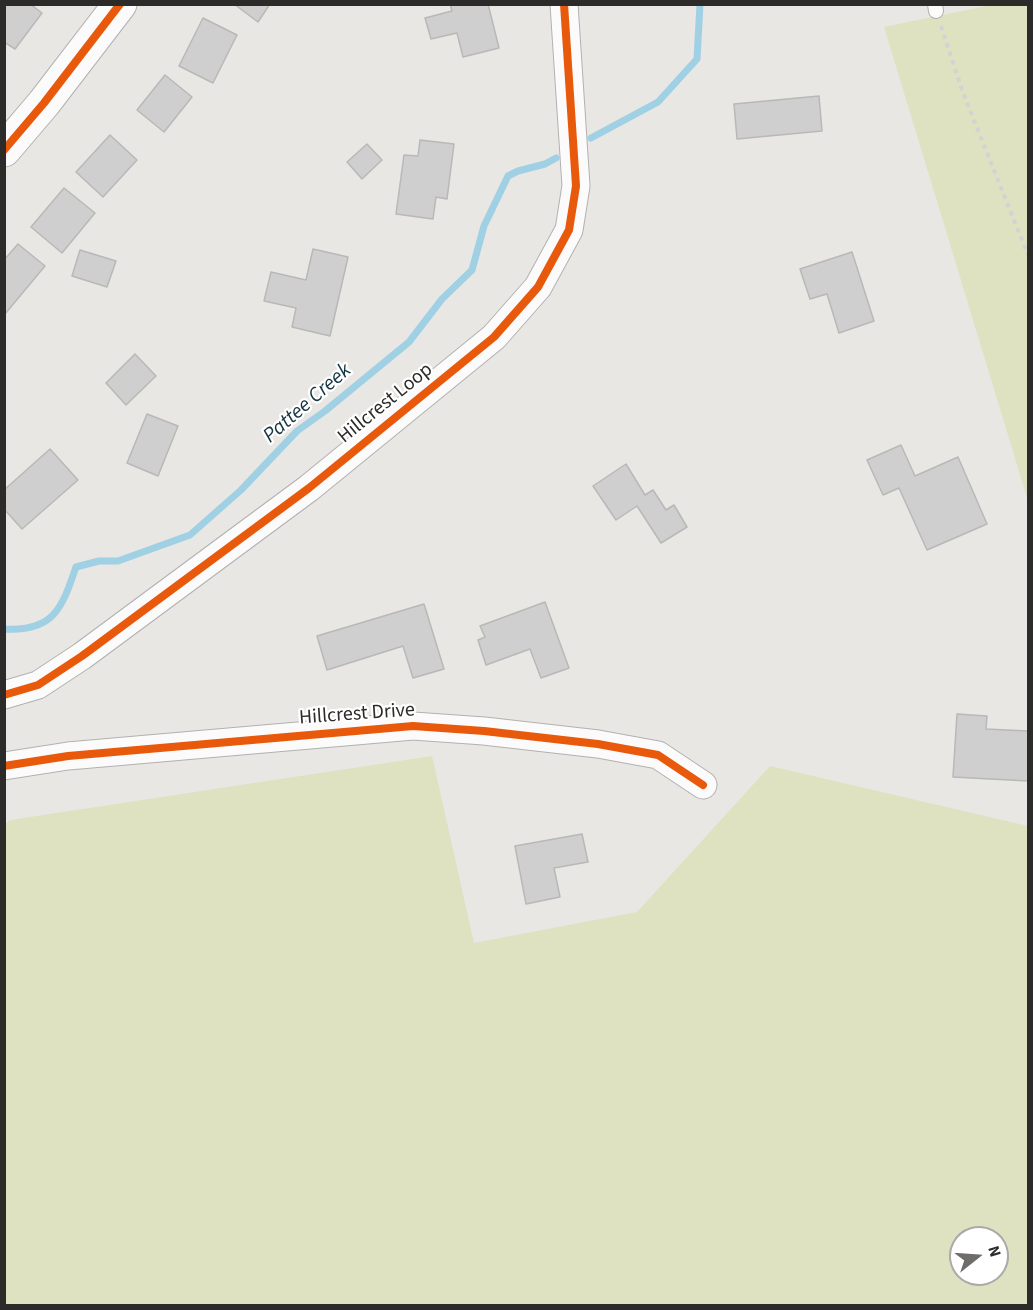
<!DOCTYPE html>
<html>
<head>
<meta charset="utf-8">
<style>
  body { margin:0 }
  #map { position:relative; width:1033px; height:1310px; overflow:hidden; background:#e9e7e4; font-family:"Source Sans 3",sans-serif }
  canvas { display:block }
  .frame { position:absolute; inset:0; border:6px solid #2c2b29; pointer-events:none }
  .north { position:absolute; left:949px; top:1226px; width:60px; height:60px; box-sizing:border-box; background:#fff; border:2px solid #abaaa9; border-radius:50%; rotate:73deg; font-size:16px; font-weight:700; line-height:24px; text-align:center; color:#2c2b29 }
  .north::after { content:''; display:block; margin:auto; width:21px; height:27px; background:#6e6d6a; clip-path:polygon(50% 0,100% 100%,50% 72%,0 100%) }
</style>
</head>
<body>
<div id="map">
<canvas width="1033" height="1310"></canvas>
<div class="frame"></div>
<div class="north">N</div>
</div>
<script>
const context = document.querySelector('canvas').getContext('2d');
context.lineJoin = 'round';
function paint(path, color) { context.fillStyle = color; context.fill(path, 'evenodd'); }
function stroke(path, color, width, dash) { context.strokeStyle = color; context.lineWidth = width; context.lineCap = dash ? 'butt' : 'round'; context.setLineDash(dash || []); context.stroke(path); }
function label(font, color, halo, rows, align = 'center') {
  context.font = font + ' "Source Sans 3",sans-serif'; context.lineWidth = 4.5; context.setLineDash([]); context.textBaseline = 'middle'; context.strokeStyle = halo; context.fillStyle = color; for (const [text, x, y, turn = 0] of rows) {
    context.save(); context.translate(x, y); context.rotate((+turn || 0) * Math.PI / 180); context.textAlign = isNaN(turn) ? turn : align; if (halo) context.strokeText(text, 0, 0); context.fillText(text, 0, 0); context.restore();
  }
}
paint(new Path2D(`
  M991,5H1028V501L884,27Z
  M432,756L474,943L637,912L770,766L1028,826V1305H5V824L10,820ZM961,1238H997V1274H961Z`), '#dee2c1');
stroke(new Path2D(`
  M591,138L658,102L697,59L700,4
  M4,629C54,632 62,608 76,567L99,561H118L190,535L241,490L297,431L325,411L409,342L442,299L472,270L484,226L508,176L518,171L545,164L556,158`), '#9fd0e3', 7);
const building = new Path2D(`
  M4,4H30L42,13L15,49L4,42Z
  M234,4H270L258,22Z
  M450,4H488L499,48L463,57L457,33L431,39L425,18L452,11Z
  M203,18L237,35L213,83L179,66Z
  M165,75L192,97L164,132L137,110Z
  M819,96L822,131L737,139L734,104Z
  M110,135L137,160L103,197L76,172Z
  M420,140L454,144L447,199L436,197L433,219L396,214L404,155L418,156Z
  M367,144L382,160L362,179L347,162Z
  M64,188L95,213L62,253L31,227Z
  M18,244L45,266L5,314L4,260Z
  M313,249L348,257L330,336L292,327L296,308L264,301L271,272L306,280Z
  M80,250L116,261L107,287L72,276Z
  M852,252L874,321L839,333L827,294L810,299L800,269Z
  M135,354L156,376L126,405L106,383Z
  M147,414L178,426L158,476L127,463Z
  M901,445L915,476L958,457L987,524L927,550L899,488L883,495L867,460Z
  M50,449L78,480L22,529L4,509V490Z
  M626,464L645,495L653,490L666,510L674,505L687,527L661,543L637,506L616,520L593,486Z
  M545,602L569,668L541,678L530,649L486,665L478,640L485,637L480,626Z
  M424,604L444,669L413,678L403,646L327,670L317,636Z
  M957,714L987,716L986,729L1028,731V781L953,777Z
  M582,834L588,862L554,868L560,897L526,904L515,846Z`);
paint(building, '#d0cfcf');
stroke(building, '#b9b8b7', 1.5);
const lane = new Path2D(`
  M935,4L936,11`);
const street = new Path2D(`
  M4,695L38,685L82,656L309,488L494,337L538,287L569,230L576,186L564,4
  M4,766L68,756L413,726L484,731L598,744L658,755L703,785`);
const secondary = new Path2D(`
  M4,150L44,103L120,4`);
stroke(lane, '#b3b1af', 16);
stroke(street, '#b3b1af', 29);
stroke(secondary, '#b3b1af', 35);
stroke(new Path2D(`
  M941,26L963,93L1028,255`), '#d4d3d3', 4, [4.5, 4.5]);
stroke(lane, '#fcfbfb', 14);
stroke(street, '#fcfbfb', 27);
stroke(secondary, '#fcfbfb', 33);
stroke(new Path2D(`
  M4,150L44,103L120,4
  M4,695L38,685L82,656L309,488L494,337L538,287L569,230L576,186L564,4
  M4,766L68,756L413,726L484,731L598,744L658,755L703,785`), '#e8590c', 8);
label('20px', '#2c2b29', '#fff', [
  ["Hillcrest Loop",386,404,-39],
  ["Hillcrest Drive",357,715,-4]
]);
label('italic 21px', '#133441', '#fff', [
  ["Pattee Creek",308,404,-41]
]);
</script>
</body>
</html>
